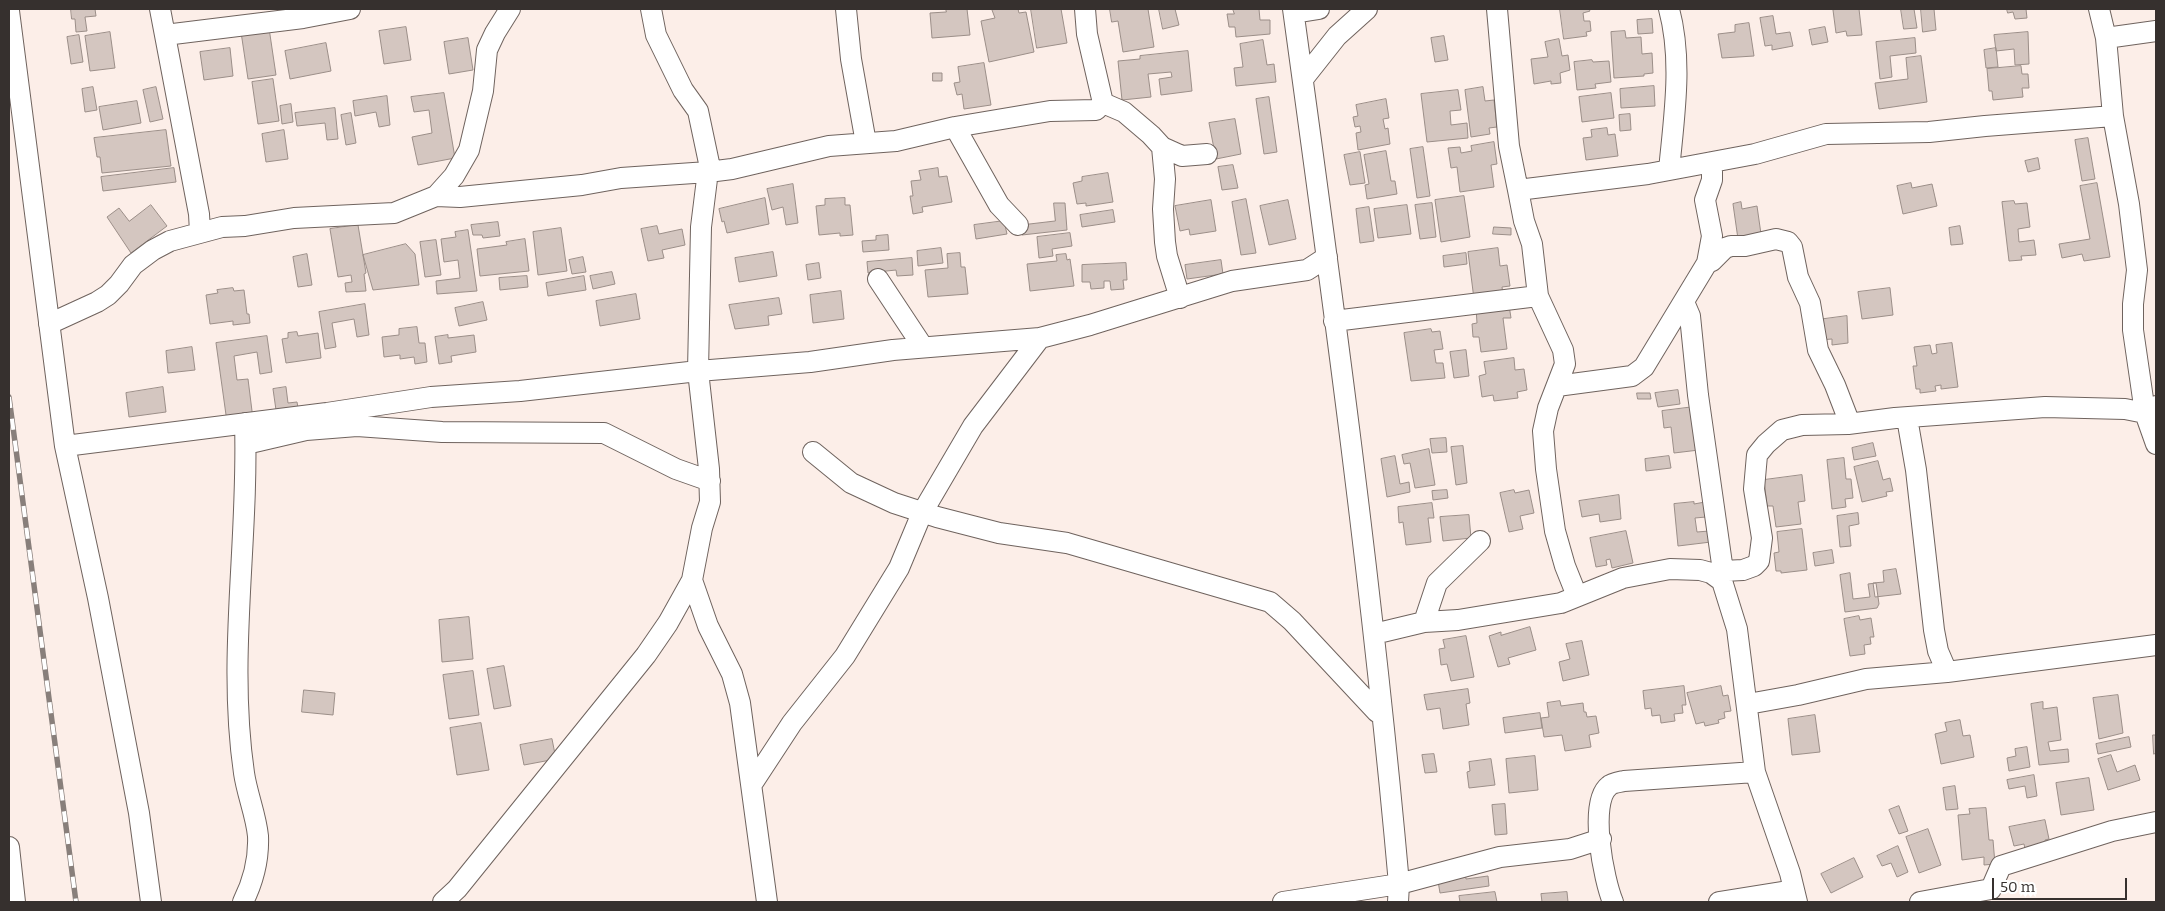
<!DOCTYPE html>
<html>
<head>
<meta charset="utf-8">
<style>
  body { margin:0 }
  #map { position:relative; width:2165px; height:911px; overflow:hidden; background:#fceee8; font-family:Bitter,serif }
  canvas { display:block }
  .frame { position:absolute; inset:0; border:10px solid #36302e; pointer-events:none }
  .scale { position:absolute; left:1992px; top:878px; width:135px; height:22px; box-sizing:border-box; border:2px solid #36302e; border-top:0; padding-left:6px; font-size:15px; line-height:18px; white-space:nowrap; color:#36302e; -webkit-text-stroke:4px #fff; paint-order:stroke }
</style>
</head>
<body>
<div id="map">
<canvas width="2165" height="911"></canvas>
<div class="frame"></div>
<div class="scale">50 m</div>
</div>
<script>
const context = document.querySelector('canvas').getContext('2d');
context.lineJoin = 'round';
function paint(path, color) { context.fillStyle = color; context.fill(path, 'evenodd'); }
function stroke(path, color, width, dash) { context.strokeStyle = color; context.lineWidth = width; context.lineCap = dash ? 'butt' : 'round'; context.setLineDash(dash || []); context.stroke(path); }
const building = new Path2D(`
  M71,9H95L96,16L85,17L87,31L76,32L75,19H72Z
  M946,9H967L970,35L932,38L930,13L946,12Z
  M1018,9L1019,13L1026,12L1034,52L989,62L981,21L995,18L992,10Z
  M1031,9H1061L1067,43L1037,48Z
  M1110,9H1148L1154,47L1123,52L1118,21L1112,22Z
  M1159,9H1175L1179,25L1163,29Z
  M1233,9H1259L1260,20H1270V34L1236,37L1235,27H1229L1227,14H1234Z
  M1560,9H1589L1590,11L1583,13L1584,21H1590L1591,31L1586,32L1587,36L1564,39Z
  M1859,9L1862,35L1847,36L1846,31L1836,33L1833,10Z
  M1901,9H1914L1917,28L1904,29Z
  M1921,9H1934L1936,30L1923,32Z
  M2007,9H2026L2027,18L2015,19L2013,12L2008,13Z
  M1773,16L1776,34L1790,32L1793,46L1772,50V45L1765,46L1760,18Z
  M1652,19L1653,33L1638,34L1637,20Z
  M1749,23L1754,56L1722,58L1718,34L1735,32V25Z
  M406,27L411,60L384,64L379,31Z
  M1825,27L1828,42L1812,45L1809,30Z
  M269,28L276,75L248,79L241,32Z
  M1625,31L1626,38L1641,37L1642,54L1652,53L1653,73L1644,74V76L1614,78L1611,32Z
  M110,32L115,68L90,71L85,36Z
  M2028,32L2029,64L2015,65L2014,49L1996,51L1994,35Z
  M79,35L83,62L71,64L67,37Z
  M1444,36L1448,60L1435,62L1431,38Z
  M468,38L473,70L449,74L444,42Z
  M1915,38L1916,53L1890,56L1892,77L1880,79L1876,42Z
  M1559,39L1562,56L1568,55L1570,70L1560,73L1561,83L1551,84V81L1534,84L1531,59L1548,57L1545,42Z
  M1263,40L1267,65L1274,64L1276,82L1236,86L1234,68L1243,67L1240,44Z
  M326,43L331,71L290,79L285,51Z
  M230,48L233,76L204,80L200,52Z
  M1996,48L1998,67L1986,68L1984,50Z
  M1188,51L1192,91L1161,95L1159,79L1172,77L1171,72L1148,74L1151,97L1122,100L1118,61L1140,59V56Z
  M1921,56L1927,102L1879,109L1875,83L1908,79L1906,58Z
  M1592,60L1593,62L1609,61L1611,82L1595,84L1596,88L1577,90L1574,62Z
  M984,63L991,105L964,109L962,94L957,95L954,83L960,82L958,67Z
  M2021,66L2022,74H2028L2029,88H2022L2023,97L1993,100L1992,91H1989L1987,69Z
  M933,73H942V81H933Z
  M273,79L279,121L258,124L252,82Z
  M1654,86L1655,106L1621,108L1620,89Z
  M93,87L97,110L85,112L82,89Z
  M156,87L163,119L150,122L143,90Z
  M1483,87L1485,101L1494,100L1497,127L1489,128L1490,134L1471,137L1465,90Z
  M1458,90L1461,110L1450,111L1451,125L1467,123L1468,138L1427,142L1421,94Z
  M444,93L455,158L418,165L412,137L432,133L429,110L414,112L411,97Z
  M1611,93L1614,118L1582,122L1579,97Z
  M387,96L390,125L379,127L376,112L355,116L353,101Z
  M1269,97L1277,152L1264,154L1256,99Z
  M1386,99L1389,118L1383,119L1385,129L1388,128L1390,144L1358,150L1356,133L1361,132L1360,126L1355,127L1353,117L1358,116L1356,105Z
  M137,101L141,123L103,130L99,107Z
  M291,104L293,122L282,124L280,106Z
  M335,108L338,139L327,140L325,123L297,126L295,113Z
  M351,113L356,143L346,145L341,115Z
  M1630,114L1631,130L1620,131L1619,115Z
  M1235,119L1241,154L1216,159L1209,123Z
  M1607,128L1608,135L1615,134L1618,156L1586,160L1583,138L1592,137L1591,130Z
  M166,130L171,166L102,173L100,157H97L94,138Z
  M284,130L288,159L266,162L262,134Z
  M2088,138L2095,179L2082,181L2075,140Z
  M1494,142L1497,164L1491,165L1494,187L1460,192L1457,167L1451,168L1448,148L1460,147L1461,153L1472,151L1471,146Z
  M1423,147L1430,196L1417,198L1410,149Z
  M1386,151L1391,181H1395L1397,194L1367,199L1365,185L1369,184L1364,155Z
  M1360,152L1365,183L1350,185L1344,155Z
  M2038,158L2040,169L2028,172L2025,161Z
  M1233,165L1238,188L1222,190L1218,167Z
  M174,168L176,182L103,191L101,177Z
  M938,168L939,177L947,176L952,202L922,207L923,212L913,214L910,196H913L911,181L921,180L919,171Z
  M1108,173L1113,202L1086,206V203L1077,204L1073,183L1082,181V177Z
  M1911,183L1912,188L1932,184L1937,206L1903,214L1897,186Z
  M2097,183L2110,257L2084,261L2082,254L2062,258L2059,244L2090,239L2080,186Z
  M793,184L798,223L786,225L783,207L772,210L767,189Z
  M1464,196L1470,237L1441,242L1435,200Z
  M765,198L769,224L727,233L724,221L722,222L719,209Z
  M845,198V205H850L853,235L840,236V233L819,235L816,206L825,205V199Z
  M1246,199L1256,253L1241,255L1232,202Z
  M1211,200L1216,231L1190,235L1189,229L1180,231L1175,206Z
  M1288,200L1296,239L1269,245L1260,206Z
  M2014,201L2015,204L2027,203L2030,227L2018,229L2019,242L2034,240L2036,255L2021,256L2022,260L2009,261L2002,202Z
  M1741,202L1742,209L1757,206L1761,234L1738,239L1733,204Z
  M1054,203H1065L1067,230L1022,235L1021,225L1055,221Z
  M1432,203L1436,237L1420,239L1415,205Z
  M151,205L167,226L131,253L107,217L119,208L129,221Z
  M1407,205L1411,234L1378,238L1374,209Z
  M1369,207L1374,241L1360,243L1356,209Z
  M1113,210L1115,222L1082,227L1080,215Z
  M1004,221L1007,234L976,239L974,225Z
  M498,222L500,236L483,238L482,235H473L471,225Z
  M358,225L366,273L364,274L366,291L346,292L345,283L352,282L351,275L338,277L330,229Z
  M657,226L659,234L682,229L685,245L662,250L664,258L648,261L641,229Z
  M1960,226L1963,244L1951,245L1949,228Z
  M1494,227L1511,228V235L1493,234Z
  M561,228L567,271L538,275L533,232Z
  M468,230L477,291L437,294L436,281L460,278L458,260L444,262L441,239L456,237L455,232Z
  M1070,233L1072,246L1052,249L1053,256L1039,258L1037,237Z
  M888,235L889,250L863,252L862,241L876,240V236Z
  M525,239L529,271L480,276L477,249L507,245L506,242Z
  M436,240L441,275L425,277L420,242Z
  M406,244L415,254L419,285L373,290L363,255Z
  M941,248L943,263L918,266L917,251Z
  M1498,248L1500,266L1507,265L1510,286L1502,287L1503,295L1474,299L1468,252Z
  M773,252L777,276L739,282L735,258Z
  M960,253L961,267H965L968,294L928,297L925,270L948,268L947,254Z
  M1466,253L1467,264L1444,267L1443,256Z
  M307,254L312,285L298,287L293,257Z
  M1066,254L1067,260L1070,259L1074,286L1030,291L1027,264L1057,261L1056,255Z
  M583,257L586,272L572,274L569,260Z
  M912,258L913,275L897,276L896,270L868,273L867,262Z
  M1221,260L1223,274L1187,279L1185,265Z
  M819,263L821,278L808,280L806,265Z
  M1126,263L1127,280H1123L1124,289L1111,290L1110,281H1104V288L1091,289L1090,282H1082V265Z
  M612,272L615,284L593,289L590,276Z
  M527,276L528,287L500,290L499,278Z
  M584,276L586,290L548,296L546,283Z
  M233,288L234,291L244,290L247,314H249L250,323L233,325V321L210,324L206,295L218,293L217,290Z
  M1890,288L1893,315L1862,319L1858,292Z
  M841,291L844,319L813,323L810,295Z
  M636,294L640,319L600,326L596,301Z
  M779,298L782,314L768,316L769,325L735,329L729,305Z
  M483,302L487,320L459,326L455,308Z
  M365,304L369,335L357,337L354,319L332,323L336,347L325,349L319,312Z
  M1509,305L1511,318H1503L1507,349L1481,352L1479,337H1473L1472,324L1477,323L1476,308Z
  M1847,316L1848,343L1832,345V339L1819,340L1817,320Z
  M417,327L419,343H425L427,362L415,364L414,357L400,359V355L384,357L382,337L399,335V329Z
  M1431,329L1432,332L1440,331L1443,349L1434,350L1436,363H1443L1445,378L1411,381L1404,333Z
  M297,332L298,336L318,333L321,358L286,363L282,339L288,338V333Z
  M448,335V338L474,335L476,352L451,356L452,362L439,364L435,337Z
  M267,336L272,372L260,374L257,352L234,356L237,380L248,379L253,419L227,422L216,343Z
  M1952,343L1958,387L1941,389V385L1935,386L1936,391L1920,393V389H1916L1913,366H1917L1914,347L1930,345L1932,354L1937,353L1936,345Z
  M192,347L195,370L168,373L166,351Z
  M1466,350L1469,376L1454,378L1450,352Z
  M1514,358L1515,370L1524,369L1527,390L1517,392L1518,398L1494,401L1493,395L1482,397L1479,376L1486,374L1484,362Z
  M163,387L166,412L129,417L126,393Z
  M286,387L288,403L297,402L299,413L277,417L273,389Z
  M1678,390L1680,404L1658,407L1655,393Z
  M1637,393H1650L1651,399H1638Z
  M1694,407L1699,450L1674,453L1671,427L1664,428L1662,411Z
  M1446,438L1447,452L1432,453L1430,439Z
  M1873,443L1876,456L1854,460L1852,448Z
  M1463,446L1467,483L1456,485L1451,447Z
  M1429,449L1435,485L1415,488L1410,463L1404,464L1402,455Z
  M1395,456L1400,484L1409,482L1410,492L1387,497L1381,459Z
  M1669,456L1671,468L1646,471L1645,459Z
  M1844,458L1846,479H1851L1853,498L1845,499L1846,507L1832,509L1827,460Z
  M1878,461L1883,480L1890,478L1893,491L1886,492L1887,496L1862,502L1854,467Z
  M1802,475L1805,501L1798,502L1801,524L1776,527L1773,506H1767L1764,480Z
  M1447,490L1448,498L1433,500L1432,491Z
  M1514,490L1515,493L1529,490L1534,513L1520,516L1523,529L1509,532L1500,493Z
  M1619,495L1621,519L1600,522L1599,514L1582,517L1579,501Z
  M1694,502V504L1705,502L1706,517L1695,518L1697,532L1709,531L1711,542L1678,546L1674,504Z
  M1432,503L1434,518H1428L1431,542L1406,545L1403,522L1399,523L1398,507Z
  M1858,513L1859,524L1849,526L1851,546L1840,547L1837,516Z
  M1469,515L1471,538L1443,541L1440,517Z
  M1802,529L1807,570L1781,573V571H1776L1774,553L1779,552L1777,532Z
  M1626,531L1633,563L1612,568L1610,559L1606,560L1607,565L1596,567L1590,538Z
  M1832,550L1834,563L1815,566L1813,553Z
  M1896,569L1901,594L1875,597L1873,583L1884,582L1883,571Z
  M1850,573L1853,599L1870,597L1868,584L1876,583L1879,604L1877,608L1845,612L1840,575Z
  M1859,616L1860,620L1871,618L1874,637H1870L1871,644L1864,645L1865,654L1850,656L1844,619Z
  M469,617L473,659L442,662L439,620Z
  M1530,627L1536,650L1508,658L1510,664L1498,667L1489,636L1501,632V635Z
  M1466,636L1474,677L1451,681L1447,664L1441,665L1439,649L1445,648L1443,640Z
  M1582,641L1589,675L1563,681L1559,662L1570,659L1566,644Z
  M504,666L511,706L494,709L487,669Z
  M473,671L479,715L449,719L443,675Z
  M1684,686L1686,705H1682L1683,713L1674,714L1675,721L1661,723L1660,715L1652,716L1651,708L1645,709L1643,691Z
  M1721,686L1723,696L1728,695L1731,711L1724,712L1725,718L1718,720L1719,723L1705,726L1704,722L1696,724L1687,693Z
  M1468,689L1470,703L1466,704L1469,725L1443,729L1440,708L1427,710L1424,695Z
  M304,690L335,693L333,715L302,712Z
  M2118,695L2123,733L2099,739L2093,698Z
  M1560,701L1561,706L1583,703L1584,712H1586L1587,717L1596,716L1599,733L1589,735L1591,747L1565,751L1562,735L1544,737L1541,718L1549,717L1547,703Z
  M2043,702V709L2057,707L2061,740L2048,742L2050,751L2068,749L2069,762L2039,765L2031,704Z
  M1540,713L1542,728L1505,733L1503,718Z
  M1815,715L1820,752L1792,755L1788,719Z
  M1960,720L1963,736L1970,735L1974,757L1941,764L1935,734L1947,731L1945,723Z
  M481,723L489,770L457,775L450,728Z
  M2153,735H2156V753L2154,754Z
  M2129,737L2131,747L2098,754L2096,744Z
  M552,739L556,759L524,765L520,745Z
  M2027,747L2030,767L2009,771L2007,758L2016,756L2015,749Z
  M1434,754L1437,772L1425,773L1422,755Z
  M2111,755L2117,772L2135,765L2140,780L2108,790L2098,759Z
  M1535,756L1538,790L1509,793L1506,759Z
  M1491,759L1495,785L1469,788L1467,772L1470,771L1469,762Z
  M2034,775L2037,796L2027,798L2025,786L2009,789L2007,780Z
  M2089,778L2094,810L2061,815L2056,783Z
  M1955,786L1958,809L1946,810L1943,788Z
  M1505,804L1507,834L1495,835L1492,805Z
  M1899,806L1908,831L1899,834L1889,810Z
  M1986,808L1989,840H1993L1995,864L1984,865V857L1962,860L1958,815L1970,814L1969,809Z
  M2045,820L2049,839L2045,840L2046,844L2025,849L2024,844L2014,846L2009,827Z
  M1928,829L1941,865L1919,873L1906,837Z
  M1898,846L1908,872L1897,877L1891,863L1882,866L1877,856Z
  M1854,858L1863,877L1831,893L1821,874Z
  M1464,863L1466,879L1488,876L1489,886L1440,893L1438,881Z
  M1495,892L1497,902H1457H1460L1459,896Z
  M1567,892L1568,902H1542L1541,894Z`);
paint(building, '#d4c6c0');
stroke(building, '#9b8e88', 1);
const street = new Path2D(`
  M160,9L199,214L200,232
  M651,9L656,35L683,90L698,111L709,163L701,227L698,371L709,469L710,502L702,528L692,580L708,626L732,674L740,703L767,902
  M846,9L851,59L866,143
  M1085,9L1087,34L1103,103L1124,112L1151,135L1162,147L1165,179L1163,209L1165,242L1167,256L1180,298
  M1293,9C1333,300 1373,591 1399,884L1398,902
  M1497,9L1509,146L1518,190L1524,221L1532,244L1538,296L1563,350L1565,364L1548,408L1543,431L1546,469L1555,531L1565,566L1577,596
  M1669,9C1683,61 1674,117 1669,170
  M2099,9L2106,38L2113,116L2129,204L2137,270L2133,304V330L2140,378L2145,413L2156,444
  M9,11L65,446L98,598L139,813L151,902
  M1294,13L1319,9
  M165,35L303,18L350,9
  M2106,38L2156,31
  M1303,79L1337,36L1367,9
  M955,127L999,205L1018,225
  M1162,147L1182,156L1207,154
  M1518,190L1648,174L1755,154L1826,134L1929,132L1985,126L2113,116
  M436,196L454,176L469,150L483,91L487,50L495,33L510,9
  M1707,263L1712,261L1725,248L1731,246H1745L1776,239L1788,242L1792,247L1798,277L1810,303L1818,350L1835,385L1847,416L1848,424
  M878,279L923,347
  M1684,302L1690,316L1698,395L1723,571L1722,581
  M1334,321L1538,296
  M49,324L97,302L108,295L119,284L133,265L153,250L170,241L222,227L245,226L294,218L394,213L436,196L460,197L582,185L621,178L708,172L732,169L829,146L896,141L955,127L1050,111L1096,110L1103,103
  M1557,386L1632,376L1644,367L1707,263L1712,236L1705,200L1712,180V162
  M1907,418L1916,470L1934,630L1938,651L1947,672
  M246,444L306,430L357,426L442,432L604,433L676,469L710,481
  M65,446L327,413L431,397L520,391L698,371L810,362L893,350L1040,338L1090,325L1232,281L1307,270L1327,257
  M813,452L851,483L894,503L937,517L999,533L1067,543L1270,602L1292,621L1377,712
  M1723,571L1743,570L1754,566L1759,561L1762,538L1754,489L1757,455L1766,444L1782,430L1802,425L1848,424L1895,418L2045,407L2125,409L2145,413L2156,406
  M1424,622L1437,583L1480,541
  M1374,634L1424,622L1458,620L1561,603L1623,578L1670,569L1700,570L1711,573L1722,581L1737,629L1755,772L1790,873L1797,902
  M1748,704L1798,695L1866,679L1947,672L2156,645
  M752,784L792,723L845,656L899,568L922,513L973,426L1040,338
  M9,847L15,902
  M243,902C253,882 259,859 258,836C256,815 247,794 244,773C227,657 249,540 245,423
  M443,902L457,889L646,655L668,623L692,580
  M1283,902L1399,884L1500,857L1570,849L1601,839
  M1613,902C1604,881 1588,802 1609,786C1612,783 1619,782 1624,781L1755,772
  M1719,902L1794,890
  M1920,902L1991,889L2001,866L2112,831L2156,822`);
stroke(street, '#6f635e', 22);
stroke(street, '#fff', 20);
const rail = new Path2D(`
  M9,397L76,902`);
stroke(rail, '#887f7b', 5.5);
stroke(rail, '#fff', 4, [11]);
</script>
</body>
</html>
